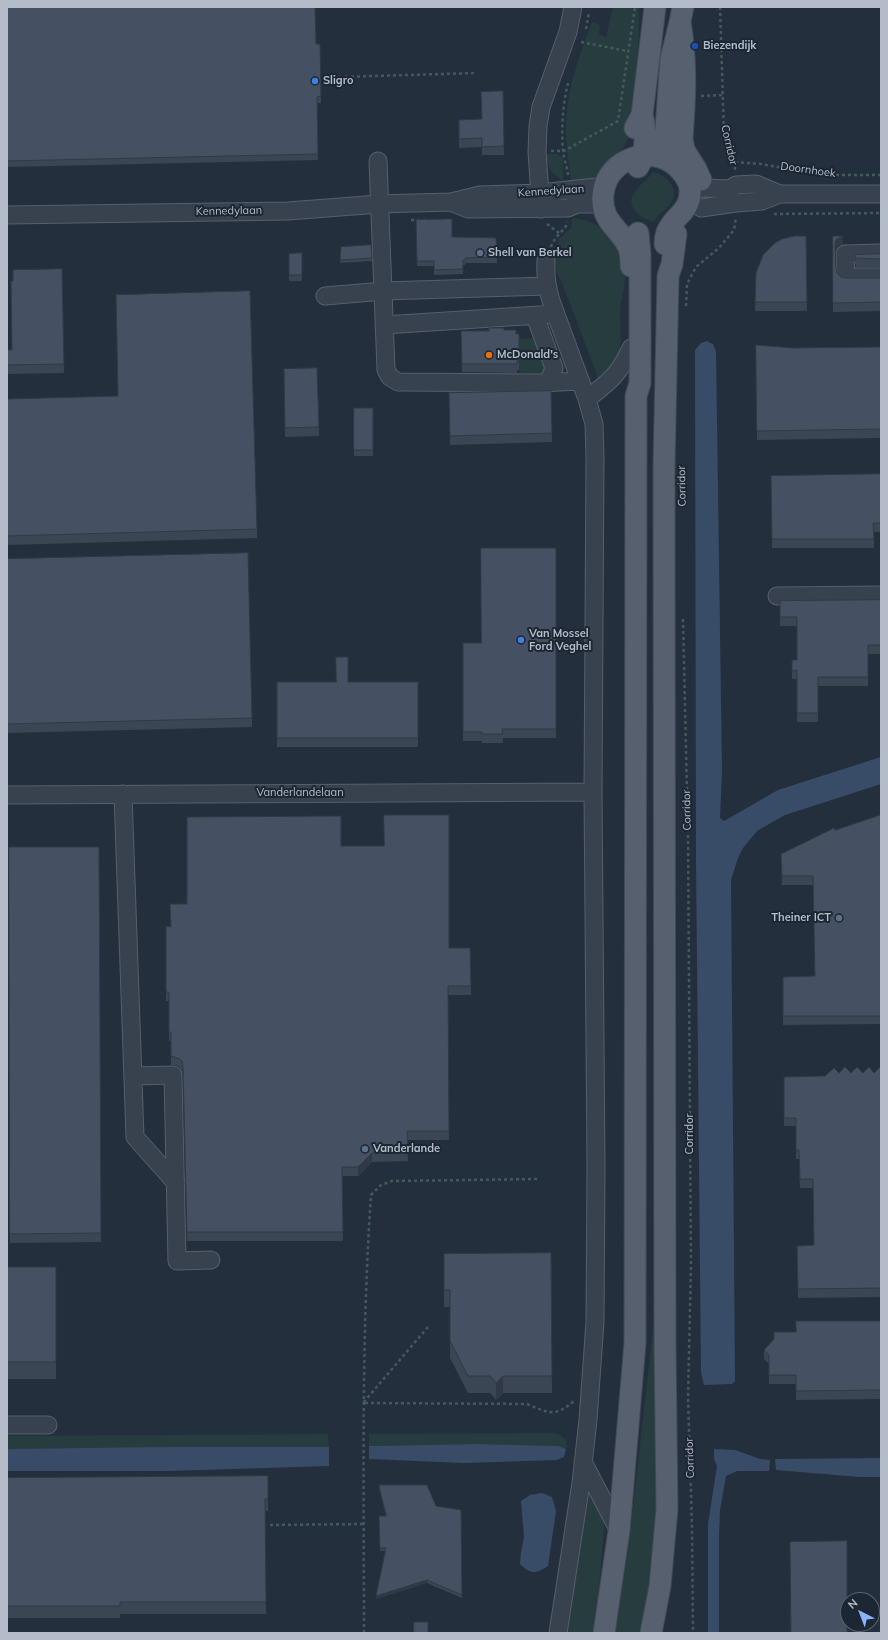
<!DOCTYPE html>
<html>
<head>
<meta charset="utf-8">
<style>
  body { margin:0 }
  #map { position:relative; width:888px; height:1640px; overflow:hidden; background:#242f3e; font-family:Mulish,sans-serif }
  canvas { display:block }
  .frame { position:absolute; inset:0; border:8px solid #b4bcc9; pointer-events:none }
  .north { position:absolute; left:840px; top:1592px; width:40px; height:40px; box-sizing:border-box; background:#1d2633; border:1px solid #59626f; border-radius:50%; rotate:318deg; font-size:11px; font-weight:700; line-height:16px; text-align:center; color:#b4bcc9 }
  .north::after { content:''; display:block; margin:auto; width:14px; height:18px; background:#8ab4f8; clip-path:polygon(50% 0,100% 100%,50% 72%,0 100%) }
</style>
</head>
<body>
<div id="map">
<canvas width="888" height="1640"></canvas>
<div class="frame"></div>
<div class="north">N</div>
</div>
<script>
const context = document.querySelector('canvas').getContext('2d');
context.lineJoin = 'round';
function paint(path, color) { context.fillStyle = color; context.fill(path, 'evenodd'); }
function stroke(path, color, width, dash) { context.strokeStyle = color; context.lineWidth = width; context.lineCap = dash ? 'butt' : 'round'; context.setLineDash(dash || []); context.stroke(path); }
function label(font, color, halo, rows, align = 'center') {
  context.font = font + ' Mulish,sans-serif'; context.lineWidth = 4; context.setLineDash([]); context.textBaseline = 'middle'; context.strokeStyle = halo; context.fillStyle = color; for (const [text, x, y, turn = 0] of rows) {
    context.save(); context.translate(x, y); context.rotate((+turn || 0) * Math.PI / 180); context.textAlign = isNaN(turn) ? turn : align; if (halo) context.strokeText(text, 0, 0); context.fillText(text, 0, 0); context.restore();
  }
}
paint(new Path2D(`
  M613,7H639L638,66L630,136L619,155L605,170L586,182L571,184C569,164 565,143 566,123C567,88 580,54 592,22L600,25L599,34L606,37Z
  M546,154H558L563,158V181C551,172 547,169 546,154Z
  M653,172C666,175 681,189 671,203C666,210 659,213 654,222C642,219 632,212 631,200C634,188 646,182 653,172Z
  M572,218C605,221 624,244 625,277C625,288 621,299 620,311C620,326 623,345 617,359C614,367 604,374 599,380L562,283L554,267L558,243L559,239L571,228Z
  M535,338L546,369L543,374L521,373L519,370V339Z
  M653,1330C656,1390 660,1450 658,1510C657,1551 649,1592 643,1633H615L628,1552Z
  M554,1433L559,1434L567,1441L566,1449L558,1446L478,1444L369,1446V1434Z
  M328,1434L329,1447L7,1449V1436Z
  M590,1488L605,1517L595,1633H567Z`), '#263c3f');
paint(new Path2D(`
  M707,341L713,344L716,352L722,772L720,818L724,821L778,790L881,757V784L785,815L757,831L743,848L738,858L731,880L735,1381L732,1384L704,1385L701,1372L696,857L695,350L701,343Z
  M478,1444L558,1446L566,1449L564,1457L557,1460L464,1463L369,1459V1446Z
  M163,1447H329V1466L168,1471H7V1449Z
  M714,1449L735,1450L760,1459L770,1460L769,1471H737L726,1476L720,1510L719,1536V1633H708V1524L717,1466L714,1459Z
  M881,1458V1477H859L776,1470L775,1459Z
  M542,1493L552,1497L556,1511L548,1566C535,1574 532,1575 520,1564L521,1552L524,1537L521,1501L530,1495Z`), '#394c67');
const minor = new Path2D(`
  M378,161L386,370L390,377L398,382L538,383L580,381
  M702,188L730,189L736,185L756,184L780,194
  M453,203L468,209L568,208L577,204H604
  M701,208L736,203L762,201L780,194H881
  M541,209L537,152L538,126L541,107L568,32L573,7
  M7,215L288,211L379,204L451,202L480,195L540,193L605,186
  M881,253L845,254L846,277H881
  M546,261C545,275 547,287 551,301L587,399L594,424L595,457L593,792L596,1167L595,1322L588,1420L581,1483L558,1633
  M325,296L383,291L547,286
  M535,316L554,368L549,381
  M384,325L555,314
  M587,399C610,381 618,376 631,348
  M777,596L881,595
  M123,794L135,1137L176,1183
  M7,795L593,792
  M133,1076L173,1075L177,1261L211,1260
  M7,1425H48
  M583,1462L619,1531`);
const major = new Path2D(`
  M680,22C687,61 685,100 682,139L684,150L696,169L701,180
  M635,128L642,115L655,7
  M668,160L665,143L671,59L680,22L683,7
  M638,167C647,154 646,129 642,115
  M631,266C631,259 631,252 628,246C618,226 601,222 603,195C606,156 658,142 681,171C686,177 690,183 690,190C691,212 674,215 667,232C666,235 665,240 665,244
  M604,1633L619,1531L635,1343L636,396L640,383V254L638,233
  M651,1633L660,1586L667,1509L665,1346L664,467L668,276L672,264L676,234`);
stroke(minor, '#565f6c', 19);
stroke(major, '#414a57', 23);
stroke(new Path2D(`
  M720,7L724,134L735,162V170
  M586,29L589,12
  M581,42L627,51
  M339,77L476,73
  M568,83C563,104 561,128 563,150C564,159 567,167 568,175
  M701,96L722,95
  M551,151H564L618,121L635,7
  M735,162L761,164L825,175H881
  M774,214L881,213
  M411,220H428
  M547,224L559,233
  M551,247C554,236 565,231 568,222
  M686,306L687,284L696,267L719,248L734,230L736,217
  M683,619L688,836L691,1266L688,1397L692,1526L693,1633
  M428,1327L363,1403L527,1404C549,1413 554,1418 574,1401
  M270,1525L364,1524
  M364,1633C364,1487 361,1341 371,1195L381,1185L392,1181L540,1179`), '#44595c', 2.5, [3, 3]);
stroke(minor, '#38414e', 17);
stroke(major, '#56606e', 21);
paint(new Path2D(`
  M7,7L316,44L321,96V103H317L318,160L7,167Z
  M503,91L504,155H482V147L459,148V120L482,119Z
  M416,220L452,237L496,238L497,263H465V265H463V274L434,275V266H417Z
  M806,236L807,311H755L756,273Z
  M833,236L843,244L836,249L835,253L836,268L837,273L841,277L846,278H881V311L833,312Z
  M371,245L372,261L340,263L341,247Z
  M302,253V281H289V254Z
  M881,254V268L856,267L855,255Z
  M62,269L64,373L7,374V350H12L13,281Z
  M504,330L516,334H519V370H517V373L462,372L461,331Z
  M756,345L793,348L881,347V438L757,440Z
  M284,378L319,427V436L285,437Z
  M551,391L552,442L450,445L449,393Z
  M7,399L257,529V538L7,545Z
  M354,408H373V456H354Z
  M881,474V532H874V548H772L771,476Z
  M556,548V738H503V743H482V741H463V643H481Z
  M7,559L252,718V727L7,733Z
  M881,600V654H868V686H818V722H797V679H792V669L797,660V626H780V601Z
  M277,682H418V747H277Z
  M881,815V1024L783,1025V977L815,976L813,885H782L781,854L835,830Z
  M341,846L449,948L471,986V995H448L449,1140H407L408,1161L372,1162L358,1176H342L343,1241H187L183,1075L182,1070L178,1066L171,1065V1041H169V1001H166V926L171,927L187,904Z
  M9,847H99L101,1242L10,1243Z
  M881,1068V1297L798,1298L797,1246L814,1245L813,1188H800L799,1159H796V1126H784V1077L825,1076L839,1073H874Z
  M551,1253L552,1393H503L496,1400L490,1393H468L450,1358V1307H444V1254Z
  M7,1267H56V1379H7Z
  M881,1321V1399L796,1400V1384H769V1364L764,1359V1350L796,1332Z
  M268,1476V1511H265L266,1614H120V1618H7V1478Z
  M379,1485L462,1595V1598L427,1583L376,1599L385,1551H380L379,1516H386L379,1488Z`), '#3b4654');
paint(new Path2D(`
  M843,236V244L836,249L835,254V245L836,240Z
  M372,1153V1162L358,1176V1167Z
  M503,1376V1393L496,1400V1383Z
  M427,1580V1583L376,1599V1596Z`), '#303945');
const building = new Path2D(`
  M7,7H315L316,44H320L321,96L317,97L318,154L7,161Z
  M503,91L504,146L482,147V138L459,139V120L482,119L481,92Z
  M452,219V237L496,238L497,257L465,258V260H463V269L434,270V261H417L416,220Z
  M795,236H806L807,302H755L756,273L763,255L775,243L782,239Z
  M833,236H843L836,240L835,245L836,268L837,273L841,277L846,278H881V302L833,303Z
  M371,245L372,258L340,260L341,247Z
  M302,253V275H289V254Z
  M881,254V259L856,258L855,255Z
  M62,269L64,364L7,365V350H12L11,281H13V270Z
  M250,291L257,529L7,536V399L118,396L116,295Z
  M489,328H504V330H516V334H519V361H517V364H462L461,331H489Z
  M756,345L793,348L881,347V429L757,431Z
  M317,368L319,427L285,428L284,369Z
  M551,391L552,433L450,436L449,393Z
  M354,408H373V450H354Z
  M881,474V523H873L874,539H772L771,476Z
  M481,548H556V729H502L503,734H482V732H463V643H481Z
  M248,553L252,718L7,724V559Z
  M881,600V645H868V677H818V713H797V670L792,671V660H797V617H780V601Z
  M336,657H348V682H418V738H277V682H336Z
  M384,815H449V948H470L471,986H448L449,1131H407L408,1152L372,1153L358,1167H342L343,1232H187L183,1066L182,1061L178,1058L171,1056V1032H169V992H166V926L171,927L170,904H187V817L341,816V846H384Z
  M881,815V1016H783V977L815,976L813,876H782L781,854L834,828L835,830Z
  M9,847H99L101,1233L10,1234Z
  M845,1067L851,1073L857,1067L863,1073L869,1067L874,1073L880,1067L881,1068V1288L798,1289L797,1246L814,1245L813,1179H800L799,1150H796V1118H784V1077L825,1076L834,1068L839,1073Z
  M551,1253L552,1376H503L496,1383L490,1376H468L450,1341V1290H444V1254Z
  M7,1267H56V1362H7Z
  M796,1321H881V1390L796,1391V1375H769V1355L764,1350L774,1339V1332H796Z
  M268,1476V1499H265L266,1602H120V1606H7V1478Z
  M379,1485H427L436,1506L461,1510L462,1595L427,1580L376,1596L386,1548H380L379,1516H386Z
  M847,1541V1633H791L790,1542Z
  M414,1622H428V1633H414Z`);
paint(building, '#455162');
stroke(building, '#303945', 1);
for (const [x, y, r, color] of [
  [695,46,4,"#1a4fb4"],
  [315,81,4,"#3f7fe0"],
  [480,253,4,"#5c6f8a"],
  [489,355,4,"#e8710a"],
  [521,640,4,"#3f7fe0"],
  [839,918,4,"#5c6f8a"],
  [365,1149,4,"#5c6f8a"]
]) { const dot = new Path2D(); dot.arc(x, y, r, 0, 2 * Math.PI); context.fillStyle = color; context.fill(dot); stroke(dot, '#1d2633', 1.5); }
label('bold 11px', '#b4bcc9', '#1d2633', [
  ["Biezendijk",703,46],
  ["Sligro",323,81],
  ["Shell van Berkel",488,253],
  ["McDonald's",497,355],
  ["Van Mossel",529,634],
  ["Ford Veghel",529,647],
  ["Theiner ICT",831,918,"right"],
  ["Vanderlande",373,1149]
], 'left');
label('11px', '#b4bcc9', '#1d2633', [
  ["Corridor",729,145,77],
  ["Doornhoek",808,170,8],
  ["Kennedylaan",551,191,-4],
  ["Kennedylaan",229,211,-1],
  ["Corridor",682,486,-91],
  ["Vanderlandelaan",300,793],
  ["Corridor",687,810,-91],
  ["Corridor",690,1134,-90],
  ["Corridor",690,1458,-92]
]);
</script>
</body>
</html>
